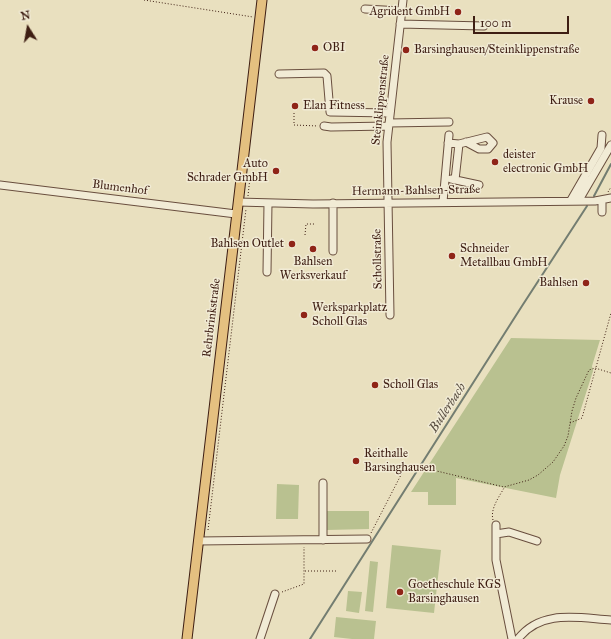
<!DOCTYPE html>
<html>
<head>
<meta charset="utf-8">
<style>
  body { margin:0 }
  #map { position:relative; width:611px; height:639px; overflow:hidden; background:#e9e0bf; font-family:"IM FELL Great Primer",serif }
  canvas { display:block }
  .north { position:absolute; left:8px; top:8px; width:40px; height:40px; -webkit-text-stroke:3px #f1ebd5; paint-order:stroke; rotate:349deg; font-size:11px; font-weight:700; line-height:16px; text-align:center; color:#3e1e13 }
  .north::after { content:''; display:block; margin:auto; width:14px; height:18px; background:#3e1e13; clip-path:polygon(50% 0,100% 100%,50% 72%,0 100%) }
  .scale { position:absolute; left:473px; top:16px; width:96px; height:18px; box-sizing:border-box; border:2px solid #3e1e13; border-top:0; padding-left:5px; font-size:12px; line-height:14px; white-space:nowrap; color:#3e1e13; -webkit-text-stroke:3px #f1ebd5; paint-order:stroke }
</style>
</head>
<body>
<div id="map">
<canvas width="611" height="639"></canvas>
<div class="north">N</div>
<div class="scale">100 m</div>
</div>
<script>
const context = document.querySelector('canvas').getContext('2d');
context.lineJoin = 'round';
function paint(path, color) { context.fillStyle = color; context.fill(path, 'evenodd'); }
function stroke(path, color, width, dash) { context.strokeStyle = color; context.lineWidth = width; context.lineCap = dash ? 'butt' : 'round'; context.setLineDash(dash || []); context.stroke(path); }
function label(font, color, halo, rows, align = 'center') {
  context.font = font + ' "IM FELL Great Primer",serif'; context.lineWidth = 3; context.setLineDash([]); context.textBaseline = 'middle'; context.strokeStyle = halo; context.fillStyle = color; for (const [text, x, y, turn = 0] of rows) {
    context.save(); context.translate(x, y); context.rotate((+turn || 0) * Math.PI / 180); context.textAlign = isNaN(turn) ? turn : align; if (halo) context.strokeText(text, 0, 0); context.fillText(text, 0, 0); context.restore();
  }
}
paint(new Path2D(`
  M511,338L600,340L592,366L593,371L560,475L556,498L456,478V505H428V492H411Z
  M277,484L299,485L298,519H276Z
  M326,511H369V529L327,530Z
  M392,545L441,550L434,613L386,608Z
  M370,561L378,562L373,612L365,611Z
  M348,591L362,592L359,613L346,611Z
  M336,617L376,621L374,639H352L334,637Z`), '#b9c190');
stroke(new Path2D(`
  M594,196L611,164
  M310,639L522,306L587,206`), '#737d71', 2);
const minor = new Path2D(`
  M365,9L402,11
  M400,24L484,26
  M279,74L324,73L327,76L330,112L390,113
  M389,123L449,122
  M324,126L331,127L388,126
  M448,143L459,144L455,180
  M459,144L487,137L493,143L488,149H479L466,142
  M451,179L479,185
  M0,185L236,214
  M571,200L601,148L602,135
  M579,200L611,145
  M602,200V212
  M238,202L313,204L595,201L611,198
  M443,202L449,135
  M333,251V203
  M267,272L268,203
  M390,315L387,142L403,0
  M323,483V540
  M496,525V560L512,639
  M496,534L509,532L537,541
  M198,541L367,539
  M260,639L275,594
  M518,639C541,609 578,618 611,620`);
const major = new Path2D(`
  M187,639L262,0`);
stroke(minor, '#694e3e', 9);
stroke(major, '#3e1e13', 11);
stroke(new Path2D(`
  M144,0L253,17
  M294,113V125L318,126
  M608,192L611,187
  M248,196L250,177
  M305,235L306,224H314
  M570,423L582,418L611,313
  M493,520C490,509 499,497 504,488
  M208,530L246,209
  M371,533L403,471L424,468L504,487L529,480L538,475L553,462L564,446L568,436L572,411L576,398L589,370L595,368L611,373
  M305,571H337
  M282,592L304,584V547`), '#3e1e13', 1, [1, 2]);
stroke(minor, '#f1ebd5', 7);
stroke(major, '#e4c080', 9);
for (const [x, y, r, color] of [
  [458,12,4,"#8f2418"],
  [315,48,4,"#8f2418"],
  [406,50,4,"#8f2418"],
  [591,101,4,"#8f2418"],
  [295,106,4,"#8f2418"],
  [495,162,4,"#8f2418"],
  [276,171,4,"#8f2418"],
  [292,244,4,"#8f2418"],
  [313,249,4,"#8f2418"],
  [452,256,4,"#8f2418"],
  [586,283,4,"#8f2418"],
  [304,315,4,"#8f2418"],
  [375,385,4,"#8f2418"],
  [356,461,4,"#8f2418"],
  [400,592,4,"#8f2418"]
]) { const dot = new Path2D(); dot.arc(x, y, r, 0, 2 * Math.PI); context.fillStyle = color; context.fill(dot); stroke(dot, '#f1ebd5', 1.5); }
label('12px', '#3e1e13', '#f1ebd5', [
  ["Agrident GmbH",450,12,"right"],
  ["OBI",323,48],
  ["Barsinghausen/Steinklippenstraße",414,50],
  ["Krause",583,101,"right"],
  ["Elan Fitness",303,106],
  ["deister",503,155],
  ["electronic GmbH",503,169],
  ["Auto",268,164,"right"],
  ["Schrader GmbH",268,178,"right"],
  ["Bahlsen Outlet",284,244,"right"],
  ["Schneider",460,249],
  ["Metallbau GmbH",460,263],
  ["Bahlsen",313,262,"center"],
  ["Werksverkauf",313,276,"center"],
  ["Bahlsen",578,283,"right"],
  ["Werksparkplatz",312,308],
  ["Scholl Glas",312,322],
  ["Scholl Glas",383,385],
  ["Reithalle",364,454],
  ["Barsinghausen",364,468],
  ["Goetheschule KGS",408,585],
  ["Barsinghausen",408,599]
], 'left');
label('12px', '#3e1e13', '#f1ebd5', [
  ["Steinklippenstraße",381,100,-84],
  ["Blumenhof",120,188,7],
  ["Hermann-Bahlsen-Straße",416,191,-1],
  ["Schollstraße",378,259,-91],
  ["Rehrbrinkstraße",212,318,-83]
]);
label('italic 13px', '#594e42', '#f1ebd5', [
  ["Bullerbach",448,408,-57]
]);
</script>
</body>
</html>
